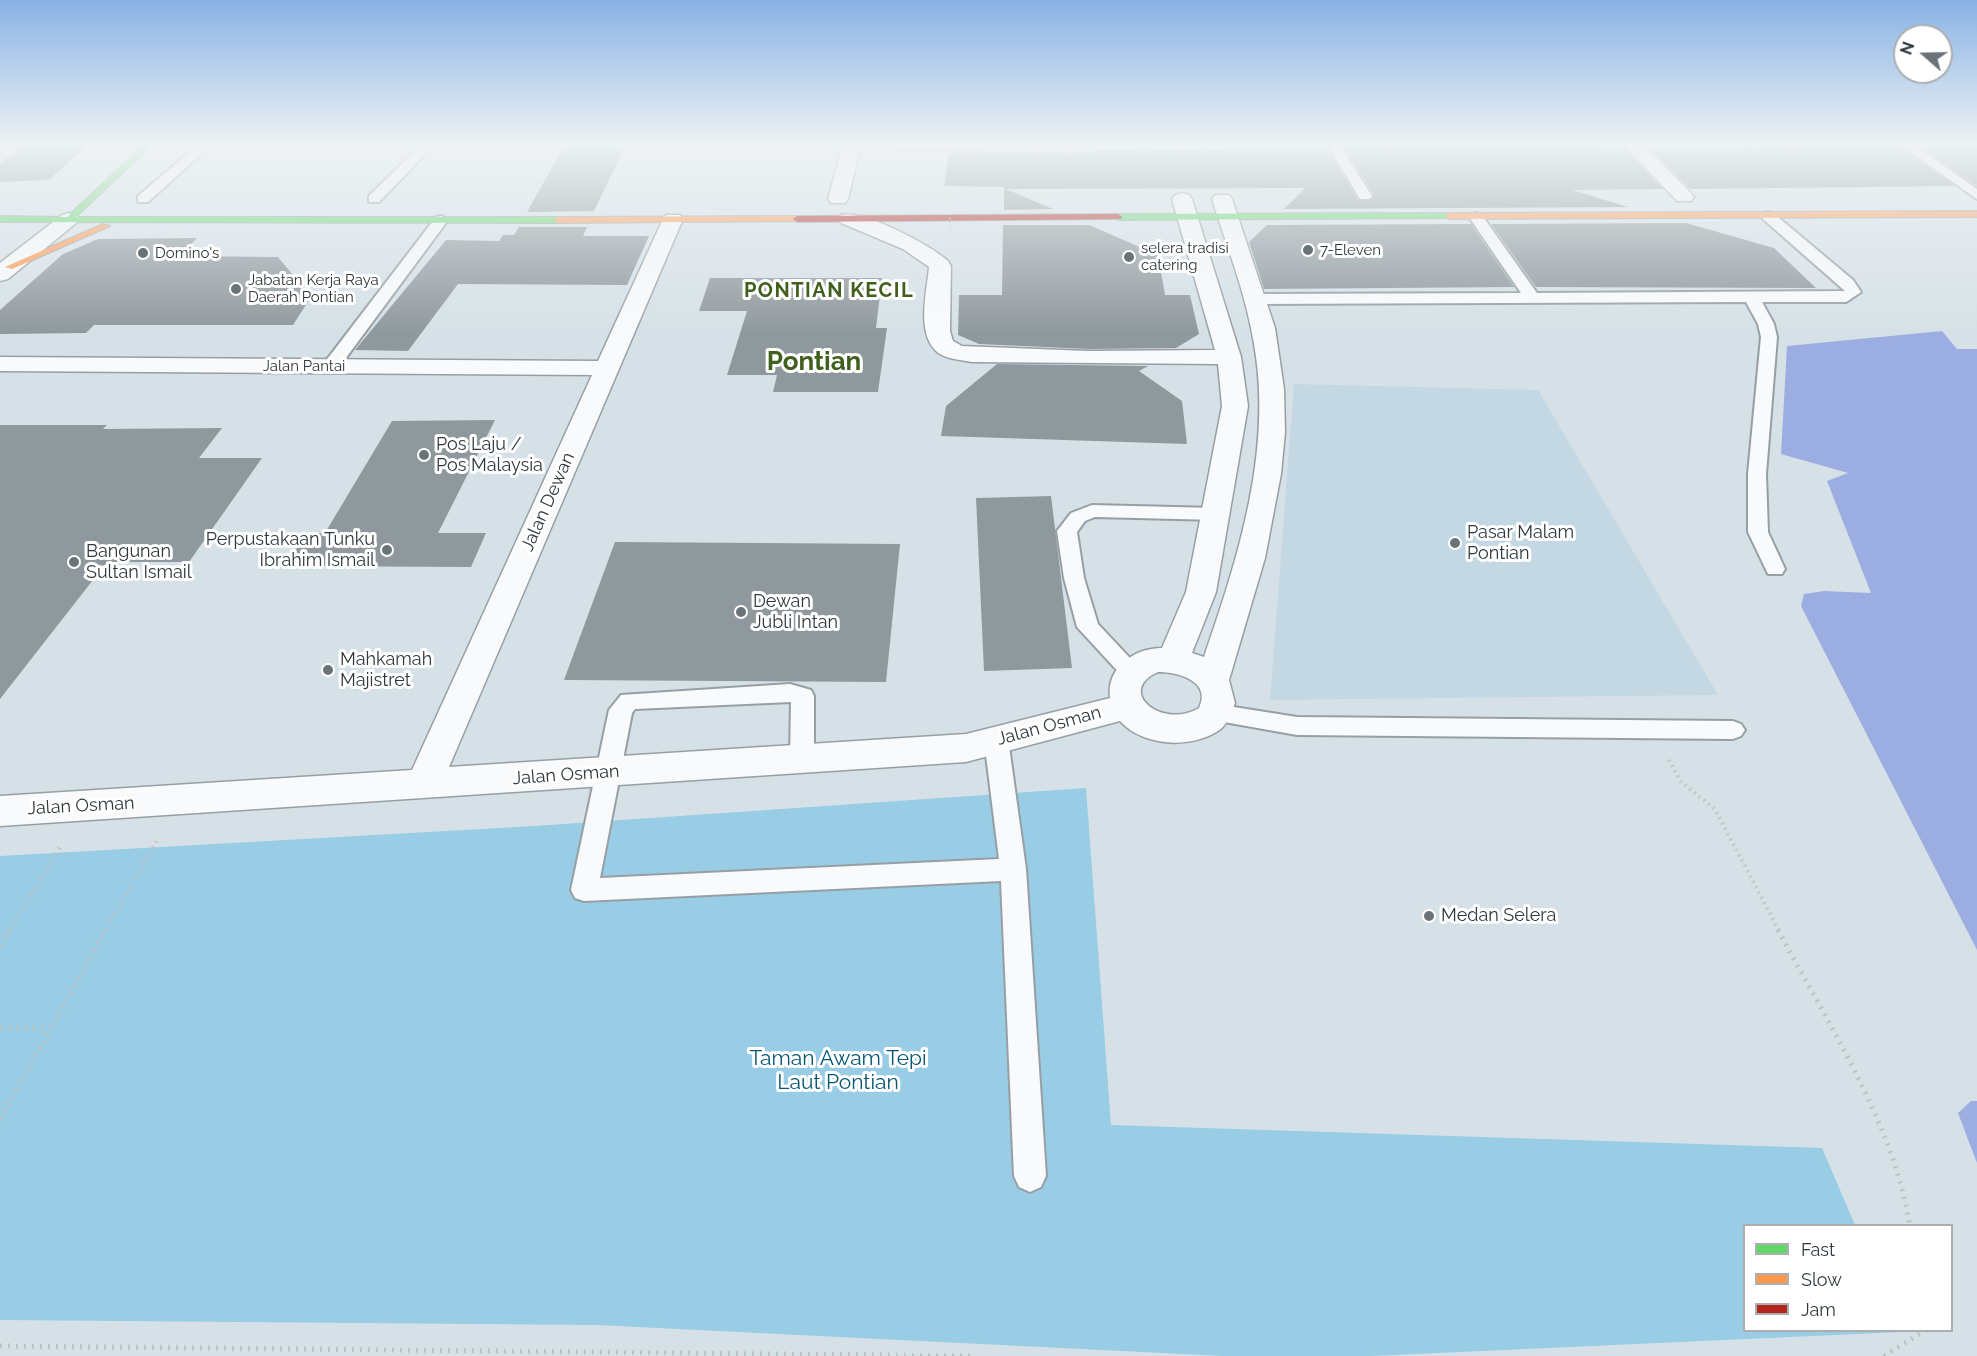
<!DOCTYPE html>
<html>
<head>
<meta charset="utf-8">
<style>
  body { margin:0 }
  #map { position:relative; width:1977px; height:1356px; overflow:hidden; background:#d6e1e7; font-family:Raleway,sans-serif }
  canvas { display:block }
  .legend { position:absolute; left:1743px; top:1224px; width:210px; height:108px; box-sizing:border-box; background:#fff; border:2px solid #acafb1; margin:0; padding:8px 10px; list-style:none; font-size:18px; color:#2f383c }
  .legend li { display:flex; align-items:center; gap:12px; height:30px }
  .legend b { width:30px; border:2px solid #acafb1 }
  .north { position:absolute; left:1893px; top:24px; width:60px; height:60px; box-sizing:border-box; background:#fff; border:2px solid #acafb1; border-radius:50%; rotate:290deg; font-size:16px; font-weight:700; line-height:24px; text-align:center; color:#2f383c }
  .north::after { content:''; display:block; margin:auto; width:21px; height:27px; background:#697378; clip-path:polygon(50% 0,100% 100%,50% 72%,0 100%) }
</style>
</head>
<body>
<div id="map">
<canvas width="1977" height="1356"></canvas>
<ul class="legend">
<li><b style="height:8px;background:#63d668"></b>Fast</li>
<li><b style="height:8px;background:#ff974d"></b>Slow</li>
<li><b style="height:8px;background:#b3261e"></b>Jam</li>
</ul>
<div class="north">N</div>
</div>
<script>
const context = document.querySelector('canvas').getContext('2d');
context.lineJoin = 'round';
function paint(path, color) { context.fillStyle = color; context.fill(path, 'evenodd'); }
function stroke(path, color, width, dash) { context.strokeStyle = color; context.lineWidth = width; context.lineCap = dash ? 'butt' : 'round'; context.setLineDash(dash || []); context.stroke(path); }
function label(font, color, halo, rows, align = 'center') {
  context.font = font + ' Raleway,sans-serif'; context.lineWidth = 6; context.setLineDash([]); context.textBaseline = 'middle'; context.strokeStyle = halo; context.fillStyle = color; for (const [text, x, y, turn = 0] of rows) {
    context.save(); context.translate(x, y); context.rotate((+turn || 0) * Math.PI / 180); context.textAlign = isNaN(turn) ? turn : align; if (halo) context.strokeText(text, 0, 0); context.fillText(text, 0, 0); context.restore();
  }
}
paint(new Path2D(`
  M1294,384L1538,390L1718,695L1270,700Z`), '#c4d8e3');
paint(new Path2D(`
  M1086,788L1111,1125L1822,1148L1855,1225L1744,1226V1330L1901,1332L1372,1356H1223L597,1325L0,1320V856L535,826Z`), '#99cce5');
paint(new Path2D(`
  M1942,331L1957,349H1977V950L1801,606L1804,594L1824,591L1871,593L1827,481L1848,473L1781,454L1787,346Z
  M1971,1101H1977V1163L1958,1113Z`), '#9caee1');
paint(new Path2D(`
  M24,144H89L49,180L0,182V164Z
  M1595,145L1599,149H1625L1663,189L1572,190L1628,207L1284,209L1305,188L1006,189L1053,209L1004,210V187L944,186L949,153L1055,154L1094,153V150L1328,149L1358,200L1370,201L1374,195L1344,147Z
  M1899,147L1955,186L1690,189L1650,149Z
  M1921,147H1977V186Z
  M563,148H624L594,211L527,212Z
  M1686,223L1774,248L1816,288L1536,287L1491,224Z
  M1471,224L1514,287L1264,289L1249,242L1267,225Z
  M1003,225H1089L1158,255L1165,295H1190L1199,334L1176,348L1088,349L979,344L958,335L959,295H1002Z
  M519,227H587L583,236H649L627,285L458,284L408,351L355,350L446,240L499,241L503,235H514Z
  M197,238L180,256L278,257L311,297L293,325H94L86,333L0,334V310L63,254L98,239Z
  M710,278H882L876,328H887L878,392H773L777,375H727L747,311H699Z
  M997,364L1148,366L1139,371L1182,401L1187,444L941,436L946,406Z
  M495,420L438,533H486L471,567L285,566L307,533H325L392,421Z
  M0,425H107L103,429L222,428L199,458H262L189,562H107L0,699Z
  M1051,496L1072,668L984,671L976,498Z
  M615,542L900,544L886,682L564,680Z`), '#8f989c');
const lane = new Path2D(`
  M199,144H212L148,202H138V196Z
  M422,144H435L379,202H369V196Z
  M1327,144H1339L1372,196L1370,199H1360Z
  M1899,144H1913L1977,189V199Z
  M1768,212L1773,213L1853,280L1861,292L1846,302H1762L1774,324L1777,337L1766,474L1768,532L1785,569L1782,574H1768L1748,532V474L1761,337L1758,324L1746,302L1255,304L1247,299L1255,294L1521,293L1469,217L1476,213L1481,214L1537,293L1845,291L1763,219V213Z
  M441,216L448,220L337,370H325L323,366L325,362L436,217Z
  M1092,505L1216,508L1223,510L1226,514L1223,518L1216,520L1095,517L1085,521L1077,532L1084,578L1098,624L1143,672L1140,678L1132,680L1124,678L1077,627L1064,578L1057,531L1071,513Z
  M790,684L811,690L814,696V759L810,766L802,769L794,766L790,759L791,702L635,709L632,713L600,878L999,859L984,739L988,732L996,730L1004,732L1008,739L1026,869L1046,1176L1041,1187L1030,1192L1019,1187L1014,1176L1001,881L584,901L575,898L571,890L609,710L621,695Z
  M1215,704L1297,717L1733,721L1741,724L1745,730L1741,736L1733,739L1297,735L1207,719L1203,713L1207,707Z`);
const street = new Path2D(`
  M843,144H1075L1073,148L1055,152L860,149L848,199L845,203H831L828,199Z
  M1623,144H1642L1691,193L1694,197L1691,201H1677Z
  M1182,193L1189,195L1192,199L1241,357L1248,406L1216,592L1192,653L1204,657C1238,558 1273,450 1254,344C1246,294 1227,247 1212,199L1215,195H1229L1232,199L1275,328L1284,389L1285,432L1281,474L1265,558L1229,680L1235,703C1232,711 1228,722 1222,728C1194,750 1143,747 1120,721L966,762L0,826V796L412,770L592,375L0,371V357L598,361L663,219L666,215H680L683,219L449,767L966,734L1110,698C1106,668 1134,648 1162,648L1186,592L1222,406L1218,364L972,362C961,360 944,359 936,351C916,332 927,291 929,267L903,249L841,223L838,219L841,215C862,209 931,245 948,261L951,266L950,331L953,341L962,346L1088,351L1215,350L1172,199L1175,195ZM1158,672C1178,672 1212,681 1199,708C1162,730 1115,691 1158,672Z
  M69,213L76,215L79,219L76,223L8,279L0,281V263L62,215Z`);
const fast = new Path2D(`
  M145,144H153L76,217H558L562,220L558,223L0,222V216L67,217Z
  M1449,213L1452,214V218L1118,220L1114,217L1118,214Z`);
const slow = new Path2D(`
  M1977,211V217L1449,219L1445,216L1449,213Z
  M797,216L800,217V221L558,223L554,220L558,217Z
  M103,224L110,226L12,269L5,267Z`);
const jam = new Path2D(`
  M1118,214L1122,217L1121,219L797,222L793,219L797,216Z`);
stroke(lane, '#969fa4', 4);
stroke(street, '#969fa4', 3);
stroke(fast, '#969fa4', 2);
stroke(slow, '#969fa4', 2);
stroke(jam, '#969fa4', 2);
stroke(new Path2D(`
  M1669,760L1681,782L1715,809L1779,931
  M9,931L62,844
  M105,931L159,837`), '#bec2c5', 4, [1.5, 4.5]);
stroke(new Path2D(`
  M1778,930C1827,1022 1893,1122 1910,1226
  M0,946L10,930
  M0,1028H48
  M0,1119L106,930
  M0,1346L974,1356
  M1884,1356L1926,1330`), '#bec2c5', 5, [2, 6]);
paint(lane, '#f9fafb');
paint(street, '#f9fafb');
paint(fast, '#63d668');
paint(slow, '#ff974d');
paint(jam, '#b3261e');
stroke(new Path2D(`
  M950,190V234`), '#bec2c5', 2, [1, 3]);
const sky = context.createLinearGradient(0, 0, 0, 334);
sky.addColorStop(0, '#89b2e5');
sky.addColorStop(0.43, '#edf2f4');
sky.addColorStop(1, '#edf2f400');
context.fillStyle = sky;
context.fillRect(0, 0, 1977, 334);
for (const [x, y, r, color] of [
  [1308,250,6,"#697378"],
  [143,253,6,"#697378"],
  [1129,257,6,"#697378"],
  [236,289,6,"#697378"],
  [424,455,6,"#697378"],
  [1455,543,6,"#697378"],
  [387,550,6,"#697378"],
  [74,562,6,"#697378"],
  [741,612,6,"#697378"],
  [328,670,6,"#697378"],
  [1429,916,6,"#697378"]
]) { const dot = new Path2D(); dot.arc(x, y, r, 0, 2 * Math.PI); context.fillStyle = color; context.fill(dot); stroke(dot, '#fff', 2); }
label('15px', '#2f383c', '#fff', [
  ["selera tradisi",1141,248],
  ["catering",1141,265],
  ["7-Eleven",1320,250],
  ["Domino's",155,253],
  ["Jabatan Kerja Raya",248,280],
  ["Daerah Pontian",248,297]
], 'left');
label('15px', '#2f383c', '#fff', [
  ["Jalan Pantai",304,366]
]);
label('18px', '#2f383c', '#fff', [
  ["Pos Laju /",436,445],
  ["Pos Malaysia",436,466],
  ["Pasar Malam",1467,533],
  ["Pontian",1467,554],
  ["Perpustakaan Tunku",375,540,"right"],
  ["Ibrahim Ismail",375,561,"right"],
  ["Bangunan",86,552],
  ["Sultan Ismail",86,573],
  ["Dewan",753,602],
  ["Jubli Intan",753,623],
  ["Mahkamah",340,660],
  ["Majistret",340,681],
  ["Medan Selera",1441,916]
], 'left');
label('18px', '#2f383c', '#fff', [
  ["Jalan Dewan",548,502,-66],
  ["Jalan Osman",1049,726,-15],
  ["Jalan Osman",566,775,-4],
  ["Jalan Osman",81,806,-3]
]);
context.letterSpacing = '1.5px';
label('bold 20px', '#41601e', '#fff', [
  ["PONTIAN KECIL",829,291]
]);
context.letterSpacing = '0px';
label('21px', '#075673', '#fff', [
  ["Taman Awam Tepi",838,1059],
  ["Laut Pontian",838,1083]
]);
label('bold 26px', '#41601e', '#fff', [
  ["Pontian",814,362]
]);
</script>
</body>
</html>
